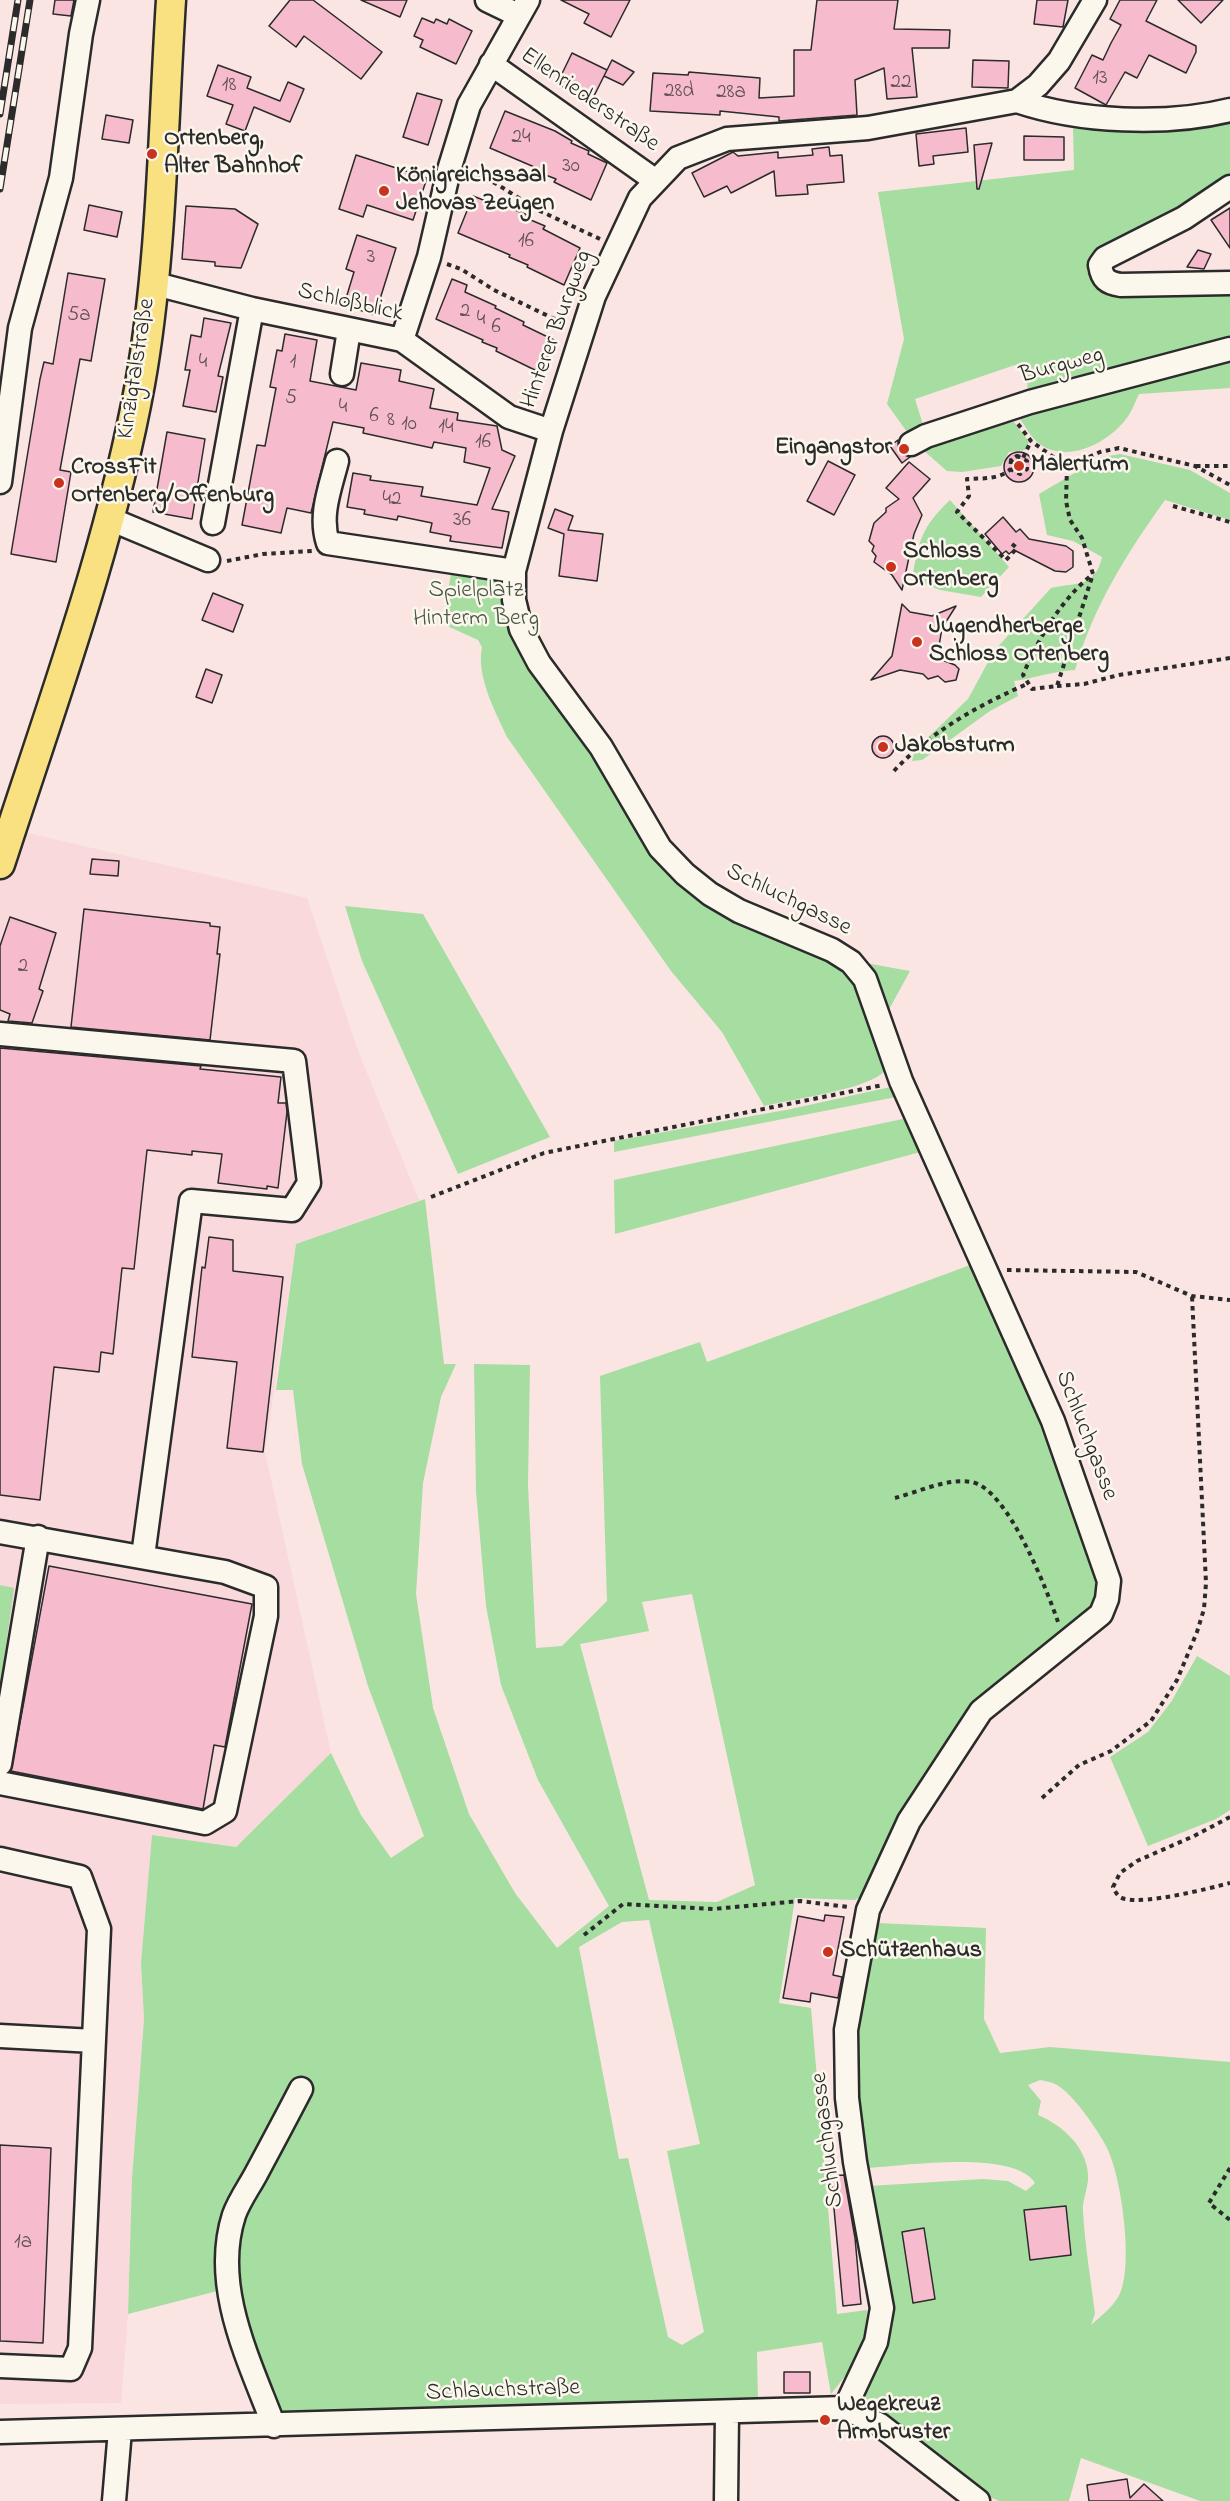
<!DOCTYPE html>
<html>
<head>
<meta charset="utf-8">
<style>
  body { margin:0 }
  canvas { display:block; background:#fae5e3 }
</style>
</head>
<body>
<canvas width="1230" height="2501"></canvas>
<script>
const context = document.querySelector('canvas').getContext('2d');
context.lineJoin = 'round';
function paint(path, color) { context.fillStyle = color; context.fill(path, 'evenodd'); }
function stroke(path, color, width, dash) { context.strokeStyle = color; context.lineWidth = width; context.lineCap = dash ? 'butt' : 'round'; context.setLineDash(dash || []); context.stroke(path); }
function label(font, color, halo, rows, align = 'center') {
  context.font = font + ' "Indie Flower",sans-serif'; context.lineWidth = 5; context.setLineDash([]); context.textBaseline = 'middle'; context.strokeStyle = halo; context.fillStyle = color; for (const [text, x, y, turn = 0] of rows) {
    context.save(); context.translate(x, y); context.rotate((+turn || 0) * Math.PI / 180); context.textAlign = isNaN(turn) ? turn : align; if (halo) context.strokeText(text, 0, 0); context.fillText(text, 0, 0); context.restore();
  }
}
paint(new Path2D(`
  M19,831L307,898L358,1051L419,1200L296,1244L265,1452L331,1753L235,1847L152,1835L141,1963L144,2019L132,2179L128,2314L121,2403L0,2404V882Z`), '#f9d9dc');
paint(new Path2D(`
  M1230,120V177L1177,214L1094,256L1088,263L1087,272L1096,285L1230,290V340L1028,394L1027,379L1015,365L915,399L925,431L912,439L887,404L904,339L878,192L1074,170L1073,125Z
  M1230,360V388L1139,394C1135,402 1132,412 1126,419C1107,444 1064,466 1036,441C1030,435 1025,426 1020,419L1037,411Z
  M1014,422L1029,442L1025,450L1009,452L1001,466L962,472L947,471L923,450L955,433Z
  M1120,454L1190,470L1230,493V520L1165,500C1127,553 1093,607 1075,670C1053,671 1035,678 1014,681L1018,696L990,711L922,760L912,761L915,750L968,699L994,651L1051,588C1077,582 1095,588 1102,557L1073,541L1047,535L1039,494L1102,457Z
  M950,500L1009,567L981,597L940,590L912,579C919,540 921,528 950,500Z
  M452,568L499,574L512,633L663,858L841,961L871,1011L885,1071C866,1090 793,1099 764,1106L722,1032L671,971L507,737C495,711 476,676 482,647L478,640L445,625L443,619Z
  M345,906L423,914L550,1137L458,1174L362,961Z
  M860,962L910,971L886,1015Z
  M895,1086L901,1096L614,1152V1141L791,1109Z
  M912,1117L928,1150L615,1234L614,1180Z
  M425,1199L444,1364H456L441,1397L423,1483L416,1594L433,1708L469,1814L515,1893L557,1948L609,1906L538,1780L501,1685L486,1606L476,1491L474,1364L530,1365L528,1485L536,1648L562,1646L607,1601L600,1376L700,1342L707,1362L973,1264L1028,1379L1100,1579L1099,1593L1083,1618L1024,1667L869,1892L855,1900L795,1898L779,2003L811,2008L837,2314L867,2310L865,2351L831,2394L822,2342L757,2352L758,2402L288,2416L275,2406L225,2289L128,2314L132,2179L144,2019L141,1963L152,1835L236,1847L331,1753L361,1815L391,1858L424,1836L368,1686L302,1464L293,1390H276L296,1244ZM692,1594L755,1885L717,1902L649,1900L580,1644L649,1631L642,1602ZM649,1920L700,2144L667,2151L704,2332L682,2345L668,2337L628,2158L619,2159L579,1947L622,1922Z
  M0,1585L14,1588L0,1689Z
  M1197,1656L1230,1676V1810L1216,1819L1148,1846L1110,1757L1148,1732L1171,1702Z
  M877,1923L986,1928L984,2019L1000,2053L1050,2047L1230,2062V2501H1200L1081,2458L1069,2501H999L977,2491L866,2403L865,2387L881,2354L869,2186L983,2179L1008,2181L1026,2191L1035,2183C1014,2149 903,2166 867,2168L854,2066L857,2010ZM1040,2080C1045,2081 1052,2082 1057,2085C1073,2094 1097,2129 1106,2146C1121,2174 1133,2260 1121,2291C1116,2305 1102,2315 1091,2325L1095,2314C1091,2281 1085,2246 1083,2212C1082,2202 1087,2191 1088,2180C1090,2150 1063,2125 1038,2115L1041,2101L1028,2085Z`), '#a6dda1');
const building = new Path2D(`
  M55,0H74L71,16L53,14Z
  M290,0H313L382,52L361,79L304,36L296,47L269,26Z
  M361,0H407L400,17Z
  M561,0H630L611,37L584,23L589,14Z
  M817,0H898L894,29L950,30L949,48H912L917,97L887,99L884,68L855,80L857,115L779,121V117L720,111V115L650,111L653,73L688,75L689,72L760,78L759,98L794,96V50H811Z
  M1037,0H1068L1063,27L1034,24Z
  M1120,0H1157L1146,21L1196,46V52L1186,73L1149,55L1137,78L1125,72L1106,105L1075,88L1092,55L1103,60L1111,43L1121,25L1110,19Z
  M1178,0H1223L1201,23Z
  M422,18L434,23L436,19L447,24L449,19L472,31L456,64L420,47L423,40L414,36Z
  M572,53L607,70L592,100L557,84Z
  M612,60L634,72L623,85L604,76Z
  M973,60L1009,61L1008,88L972,87Z
  M218,65L251,77L247,88L280,101L288,82L304,89L290,122L254,107L245,131L226,124L233,105L207,96Z
  M417,93L442,100L428,145L403,137Z
  M505,111L555,131L572,141L571,143L589,151L588,154L607,163L591,200L554,182L556,179L538,172L539,169L490,148Z
  M106,115L133,120L129,143L102,139Z
  M966,128L968,152L933,156L934,164L919,166L916,134Z
  M1024,136L1064,137V160H1024Z
  M992,143L979,189H977L974,145Z
  M829,147L830,156L842,155L844,182L807,185L808,194L776,196L774,171L731,193L727,186L704,197L692,173L733,152L738,156L778,152V158L813,155L812,149Z
  M356,155L427,178L413,220L367,205L363,217L339,209Z
  M473,196L491,203L492,200L527,215L526,218L545,226L543,229L580,248L564,285L527,267L528,265L509,257L510,255L458,233Z
  M89,205L122,212L117,237L84,230Z
  M186,206L235,209L258,224L241,268L215,266V262L182,259Z
  M1230,208V248L1211,220Z
  M357,235L396,248L375,315L344,305L354,272L346,269Z
  M1198,250L1211,254L1204,269L1187,267Z
  M68,273L105,279L91,361L80,359L60,470L71,472L56,562L11,554L40,379L44,362L53,364Z
  M452,279L467,285L465,292L496,306L495,308L524,322L523,325L554,340L541,373L496,351L497,348L482,342L483,340L436,319Z
  M204,318L231,323L218,376L223,377L216,412L183,406L190,370H185L191,335L201,337Z
  M285,334L317,340L310,381L356,390L361,363L401,370L399,381L434,389L430,408L458,413L457,420L497,426L502,450L515,456L492,509L509,512L502,548L450,541L451,536L430,532L432,523L398,516L397,520L364,514L365,510L347,507L353,473L371,476L370,480L423,487L421,496L477,505L490,468L464,462L466,448L434,442L432,448L363,433L364,428L333,422L311,513L287,508L281,533L242,525L257,445L265,446L276,388L270,387L277,350L282,351Z
  M167,432L205,439L192,519L153,512Z
  M898,440L899,451L910,457L902,463L890,446Z
  M1004 467a15 15 0 1 1 30 0a15 15 0 1 1-30 0Z
  M828,461L855,475L834,515L807,501Z
  M909,462L930,479L913,498L922,515L914,534L902,590L892,575L874,562L876,556L872,551L874,546L869,541L874,523L886,512V508L899,499L886,488Z
  M555,509L573,516L568,530L603,534L597,581L559,576L564,534L548,528Z
  M1003,517L1016,532L1020,529L1029,539L1066,546L1073,551V567L1066,572L1055,571L1014,550L1009,554L1006,551L1002,554L985,534Z
  M213,593L243,605L233,632L202,620Z
  M902,604L910,612L932,616L956,606L942,628L937,658L955,665L959,669L956,680L945,682L938,676L928,679L923,674L900,670L871,680L892,656Z
  M206,669L222,675L212,703L196,697Z
  M872 747a11 11 0 1 1 22 0a11 11 0 1 1-22 0Z
  M92,859L119,861L118,876L90,874Z
  M84,909L210,923V926L220,927L217,954H220L210,1040L71,1027Z
  M10,917L56,933L39,989L43,991L32,1023L8,1021L10,1014L0,1010V946Z
  M0,1048L201,1066L200,1069L281,1077L278,1103H286L287,1112L278,1188L267,1186V1189L218,1183L222,1154L192,1151V1155L147,1150L134,1269L122,1268L113,1354L101,1352L99,1372L54,1367L40,1500L0,1495Z
  M209,1237L233,1240V1271L283,1277L263,1452L227,1448L237,1362L192,1357L202,1267L205,1268Z
  M49,1566L252,1604L225,1747L214,1745L203,1809L11,1771Z
  M825,1915L844,1917L833,1975L842,1977L838,1998L811,1993L810,2002L783,1998L798,1916L824,1921Z
  M0,2145L51,2148L43,2343L0,2341Z
  M844,2175L855,2238L861,2304L843,2306L831,2176Z
  M1066,2206L1071,2255L1030,2260L1024,2210Z
  M924,2228L935,2299L913,2303L902,2232Z
  M784,2372H810V2393H784Z
  M1127,2479L1130,2498L1144,2484L1163,2501H1089L1087,2485Z`);
paint(building, '#f6bccd');
stroke(building, '#2b2b2b', 1.5);
const minor = new Path2D(`
  M487,0L518,15
  M491,64L656,181
  M1017,101C1079,122 1166,126 1230,110
  M1230,187L1184,218L1105,258L1100,265C1102,279 1107,283 1121,285L1230,283
  M152,283L252,309L402,340L509,417L551,431
  M402,340L429,257L449,170L469,105L528,0
  M342,374L349,330
  M911,444L926,436L1030,402L1230,349
  M337,461C330,489 319,515 328,543L514,571
  M0,482L20,328L61,178L81,34L88,0
  M110,519L208,560
  M213,523L252,309
  M0,1034L294,1061L309,1183L292,1210L191,1201L143,1556
  M0,1532L225,1572L266,1587V1616L225,1811L205,1823L0,1783
  M0,1764L38,1537
  M0,1859L80,1877L99,1929L80,2348L71,2369L0,2366
  M0,2036L94,2041
  M845,2408L876,2342L882,2308L855,2162L847,2098L846,2030L868,1910L909,1821L981,1711L1101,1614L1107,1599L1109,1581L1053,1421L901,1081L865,979L851,962L832,950L739,911L710,894L685,874L660,848L601,747L539,663L521,629L514,600V571L551,431L594,296L640,198L678,158L727,139L868,128L1017,101L1038,85L1059,61L1095,0
  M274,2426C249,2360 211,2286 234,2215C239,2201 249,2187 256,2174C271,2146 286,2118 301,2089
  M0,2432L845,2408L880,2425L978,2501
  M114,2501L120,2430
  M726,2501L727,2413`);
const major = new Path2D(`
  M0,864C51,706 110,548 140,384C162,262 163,125 171,0`);
stroke(minor, '#2b2b2b', 27);
stroke(major, '#2b2b2b', 33);
stroke(new Path2D(`
  M467,175L495,183L538,210L600,239
  M447,264L461,269L494,290L565,324
  M1018,424L1031,441L1067,467L1100,452L1119,448L1195,466L1230,485
  M1196,466H1230
  M1067,467L1066,501L1070,520L1082,538L1093,574L1057,686L1032,689L1023,675C1038,639 1062,598 1093,574
  M1173,506L1230,522
  M1012,544L1017,548L1006,560L957,512L969,496L967,479C983,478 998,480 1011,469L1012,460L1017,456L1027,461V469L1020,474L1010,469L1011,460L1017,456L1023,458L1031,441
  M227,561L263,554L312,551
  M1057,686L1084,684L1119,675L1230,658
  M894,771C930,732 979,705 1027,684
  M431,1197L544,1153L883,1085
  M1007,1270L1136,1272L1192,1296L1230,1300
  M895,1498C918,1492 947,1478 971,1482C1007,1487 1047,1590 1058,1622
  M1042,1798L1079,1765L1111,1751L1151,1721L1177,1680L1197,1632L1204,1609L1206,1583L1192,1296
  M1230,1817L1194,1836L1137,1861L1120,1873L1113,1887C1116,1893 1118,1898 1126,1899C1147,1904 1207,1889 1230,1883
  M584,1935L623,1904L713,1909L800,1901L848,1907
  M1230,2168L1209,2203L1230,2220`), '#2b2b2b', 4, [4.5, 4.5]);
stroke(minor, '#fbf7ec', 22);
stroke(major, '#f9e181', 28);
const rail = new Path2D(`
  M0,114L18,0
  M0,189L30,0`);
stroke(rail, '#2b2b2b', 7);
stroke(rail, '#fbf7ec', 4.5, [14]);
for (const [x, y, r, color] of [
  [152,154,6,"#c8321e"],
  [384,191,6,"#c8321e"],
  [904,449,6,"#c8321e"],
  [1019,466,6,"#c8321e"],
  [59,483,6,"#c8321e"],
  [891,567,6,"#c8321e"],
  [917,642,6,"#c8321e"],
  [883,747,6,"#c8321e"],
  [828,1952,6,"#c8321e"],
  [825,2420,6,"#c8321e"]
]) { const dot = new Path2D(); dot.arc(x, y, r, 0, 2 * Math.PI); context.fillStyle = color; context.fill(dot); stroke(dot, '#fbf7ec', 2); }
label('21px', '#5e4f54', null, [
  ["13",1100,80],
  ["22",901,84],
  ["18",229,87],
  ["28d",679,93],
  ["28a",731,94],
  ["24",521,139],
  ["30",571,168],
  ["16",526,243],
  ["3",371,259],
  ["2",465,313],
  ["5a",79,317],
  ["4",481,321],
  ["6",496,329],
  ["4",203,364],
  ["1",293,364],
  ["5",291,400],
  ["4",343,409],
  ["6",374,418],
  ["8",391,422],
  ["10",409,426],
  ["14",446,429],
  ["16",483,444],
  ["42",392,501],
  ["36",462,522],
  ["2",23,968],
  ["1a",23,2244]
]);
label('24px', '#2b2b2b', '#fbf7ec', [
  ["Ellenriederstraße",589,101,35],
  ["Schloßblick",350,304,13],
  ["Hinterer Burgweg",558,330,-70],
  ["Burgweg",1062,367,-15],
  ["Kinzigtalstraße",138,369,-81],
  ["Schluchgasse",788,901,26],
  ["Schluchgasse",1085,1436,69],
  ["Schluchgasse",829,2140,-97],
  ["Schlauchstraße",503,2392,-2]
]);
label('bold 24px', '#2b2b2b', '#fbf7ec', [
  ["Ortenberg,",164,140],
  ["Alter Bahnhof",164,168],
  ["Königreichssaal",396,177],
  ["Jehovas Zeugen",396,205],
  ["Eingangstor",892,449,"right"],
  ["Malerturm",1031,466],
  ["CrossFit",71,469],
  ["Ortenberg/Offenburg",71,497],
  ["Schloss",903,553],
  ["Ortenberg",903,581],
  ["Jugendherberge",929,628],
  ["Schloss Ortenberg",929,656],
  ["Jakobsturm",895,747],
  ["Schützenhaus",840,1952],
  ["Wegekreuz",837,2406],
  ["Armbruster",837,2434]
], 'left');
label('24px', '#4a5848', '#fbf7ec', [
  ["Spielplatz",476,592],
  ["Hinterm Berg",476,620]
]);
</script>
</body>
</html>
